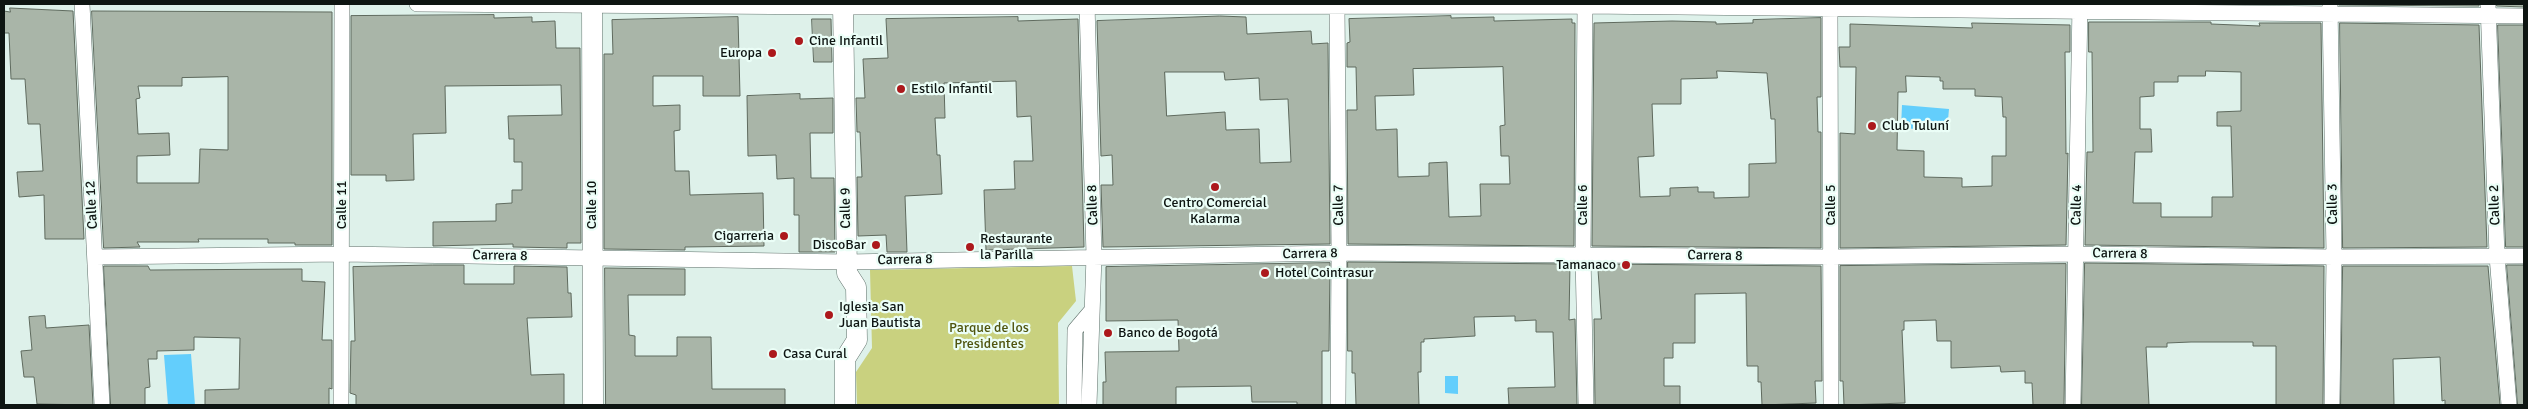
<!DOCTYPE html>
<html>
<head>
<meta charset="utf-8">
<style>
  body { margin:0 }
  #map { position:relative; width:2528px; height:409px; overflow:hidden; background:#def1ea; font-family:Signika,sans-serif }
  canvas { display:block }
  .frame { position:absolute; inset:0; border:5px solid #0e1512; pointer-events:none }
</style>
</head>
<body>
<div id="map">
<canvas width="2528" height="409"></canvas>
<div class="frame"></div>
</div>
<script>
const context = document.querySelector('canvas').getContext('2d');
context.lineJoin = 'round';
function paint(path, color) { context.fillStyle = color; context.fill(path, 'evenodd'); }
function stroke(path, color, width, dash) { context.strokeStyle = color; context.lineWidth = width; context.lineCap = dash ? 'butt' : 'round'; context.setLineDash(dash || []); context.stroke(path); }
function label(font, color, halo, rows, align = 'center') {
  context.font = font + ' Signika,sans-serif'; context.lineWidth = 4.5; context.setLineDash([]); context.textBaseline = 'middle'; context.strokeStyle = halo; context.fillStyle = color; for (const [text, x, y, turn = 0] of rows) {
    context.save(); context.translate(x, y); context.rotate((+turn || 0) * Math.PI / 180); context.textAlign = isNaN(turn) ? turn : align; if (halo) context.strokeText(text, 0, 0); context.fillText(text, 0, 0); context.restore();
  }
}
paint(new Path2D(`
  M1072,266L1076,301L1058,323L1059,405H857L856,372L872,348L870,270Z`), '#c9d17f');
paint(new Path2D(`
  M1902,105L1949,109L1947,131L1901,128Z
  M191,354L195,405H168L164,355Z
  M1445,376H1458V394L1445,393Z`), '#63cefc');
const building = new Path2D(`
  M2339,4H2479V6L2339,5Z
  M2497,4H2524V7L2497,6Z
  M10,8L73,11L84,239H45L44,195L19,197L17,172L43,171L40,124H28L25,79H11L9,33H4V11L10,12Z
  M92,11L332,12V245H295V243H268V239H198L199,242H137L140,247L104,248ZM228,77V150L200,149L199,183H137V156L170,155L169,133L138,134L136,99L140,98L138,86H182V78Z
  M494,15V18L532,17V22L555,21L556,48H580L581,243H567V248L513,247V244L433,246V222L496,221V204L512,203V190H522V162H514V139H509L508,116L562,115L561,85L445,86L446,133L413,134L414,180L386,181V175H351V16Z
  M1220,16L1246,17L1247,34L1311,31L1312,44L1328,43L1330,244L1103,247L1101,185H1113L1112,155L1101,156L1097,21ZM1165,72H1224L1225,80L1259,78L1260,100L1288,99L1291,162L1260,163L1259,129L1226,130L1225,112L1167,116Z
  M1451,16V18L1494,17V21L1572,19V23H1575L1574,246L1348,244L1347,110H1357L1356,67H1347V43L1350,42L1349,19ZM1503,67L1505,125L1500,126L1501,156H1509L1510,184H1480L1481,216L1449,217L1447,162L1429,163V176L1398,177L1397,129L1376,130L1375,96L1414,95L1413,69Z
  M738,17L740,96H703V76H653V106L680,105V130L674,131L675,171H689L690,195L763,193L764,246L685,247V250L604,249V54H613L612,20Z
  M1018,17V21L1078,19L1084,247L986,250L984,190L1015,189L1014,161H1033L1031,116L1017,117L1016,81L944,83L945,118H935L937,155H940L942,194L905,196L907,252H887L886,235L858,236L857,177H862L860,132H857L856,98H865L863,59L888,58L886,19Z
  M1821,18V97H1817L1818,132H1821V248L1592,246L1594,23L1672,21L1716,22V24L1753,23V20ZM1717,71L1767,73L1771,119H1775L1776,163L1749,164V197L1714,198V192H1698V187L1670,188V196L1640,197L1638,157L1654,156L1652,104H1681V79L1717,78Z
  M812,19H831L832,62H814Z
  M2089,22H2211V24L2260,26L2259,23H2321L2324,248L2085,245L2087,152H2093L2092,52H2089ZM2206,71L2241,72V111L2217,112V126H2231L2233,197H2212V217H2161V203H2133L2135,152H2152L2151,129H2140V97L2154,96V82H2178V76H2205Z
  M1972,23L2070,25V52H2065L2066,154L2068,153L2066,245L1840,248V133L1855,134L1856,67H1840L1839,47H1850V24L1972,28ZM1906,76L1940,77V81H1943V89H1975V96L2002,97L2003,117H2006V156H1992V186L1962,187V178L1924,177V151L1897,150L1898,92H1906Z
  M2340,23L2479,25L2487,247L2343,248Z
  M2498,25H2524V247H2506Z
  M800,94V99L833,98V133H810L811,178H834L835,252H799V215H794V178L777,179L776,155L748,156L747,96Z
  M1348,262L1570,264L1569,320L1575,319L1577,405H1509L1508,388L1555,387L1553,332H1536V320L1515,321V316L1474,317L1475,336L1424,339V342H1421V372H1418L1419,405H1356L1355,373H1352V351H1348Z
  M1330,263L1329,351H1322V405H1297V402H1252L1251,386L1176,387V405H1103V382H1106L1105,352L1179,351L1178,320L1106,321V267Z
  M2085,263L2324,266L2323,405H2276V346H2253V342H2191L2167,343V347H2146L2149,405H2082Z
  M1598,264L1821,266L1822,381H1815L1816,403L1762,405L1761,382H1758V366H1747L1746,293L1695,294V343H1673V358H1664V386H1680V405H1595L1594,319H1601Z
  M2066,264L2064,405H2033L2032,383H2025V371L2001,372L2000,366L1951,368V341H1937L1936,320L1904,321V330H1902L1905,403L1844,405L1843,381H1840V266Z
  M433,265H464V284H514V266L567,267L568,293H571L572,317L527,318L531,375L564,374V405H356V395L350,393L351,341H355L353,267Z
  M2507,265H2524V405H2518Z
  M104,266H148L150,270L302,269V281L325,282L322,340H332V389L329,388V405H205V390L239,389L240,338L194,337V350L157,351V359H148L150,387L145,388V405H111Z
  M2343,266H2488L2500,405H2445V400L2442,401L2440,357L2393,359L2394,405H2341Z
  M605,268L685,269V295H628L629,335L635,336V356H677V337H711L712,389H785V405H606Z
  M45,316L46,328L89,325L93,405L37,404L34,377H24L21,351L32,350L29,317Z`);
paint(building, '#a9b5a8');
stroke(building, '#5f6a5e', 1);
const minor = new Path2D(`
  M82,4L102,405
  M417,4L843,7L1585,6L2524,16
  M1087,4L1094,256L1089,405
  M1337,4L1339,253L1338,405
  M1585,4L1583,254L1586,405
  M1830,4L1831,405
  M2330,4L2334,257L2332,405
  M2488,4L2497,256L2509,405
  M95,257L342,254L847,262L1339,253L1831,257L2077,254L2334,257L2524,256
  M341,405L342,4
  M1074,405L1075,330L1092,310
  M2073,405L2080,4`);
const secondary = new Path2D(`
  M592,4L593,405
  M843,4L847,273L856,287L857,340L845,359V405`);
stroke(minor, '#61726c', 16);
stroke(secondary, '#61726c', 21);
stroke(minor, '#fff', 15);
stroke(secondary, '#fff', 20);
for (const [x, y, r, color] of [
  [799,41,5,"#ac191c"],
  [772,53,5,"#ac191c"],
  [901,89,5,"#ac191c"],
  [1872,126,5,"#ac191c"],
  [1215,187,5,"#ac191c"],
  [784,236,5,"#ac191c"],
  [876,245,5,"#ac191c"],
  [970,247,5,"#ac191c"],
  [1626,265,5,"#ac191c"],
  [1265,273,5,"#ac191c"],
  [829,315,5,"#ac191c"],
  [1108,333,5,"#ac191c"],
  [773,354,5,"#ac191c"]
]) { const dot = new Path2D(); dot.arc(x, y, r, 0, 2 * Math.PI); context.fillStyle = color; context.fill(dot); stroke(dot, '#ebfef7', 2); }
label('14px', '#0e1512', '#ebfef7', [
  ["Cine Infantil",809,41],
  ["Europa",762,53,"right"],
  ["Estilo Infantil",911,89],
  ["Club Tuluní",1882,126],
  ["Centro Comercial",1215,203,"center"],
  ["Kalarma",1215,219,"center"],
  ["Cigarreria",774,236,"right"],
  ["Restaurante",980,239],
  ["la Parilla",980,255],
  ["DiscoBar",866,245,"right"],
  ["Tamanaco",1616,265,"right"],
  ["Hotel Cointrasur",1275,273],
  ["Iglesia San",839,307],
  ["Juan Bautista",839,323],
  ["Banco de Bogotá",1118,333],
  ["Casa Cural",783,354]
], 'left');
label('14px', '#0e1512', '#ebfef7', [
  ["Calle 3",2333,204,-91],
  ["Calle 12",92,205,-93],
  ["Calle 11",342,205,-90],
  ["Calle 10",592,205,-90],
  ["Calle 8",1093,205,-92],
  ["Calle 7",1339,205,-91],
  ["Calle 6",1583,205,-90],
  ["Calle 5",1831,205,-90],
  ["Calle 4",2077,205,-89],
  ["Calle 2",2495,205,-92],
  ["Calle 9",846,208,-91],
  ["Carrera 8",1310,254,-1],
  ["Carrera 8",2120,254,1],
  ["Carrera 8",500,256,1],
  ["Carrera 8",1715,256,1],
  ["Carrera 8",905,260,-1]
]);
label('14px', '#50550f', '#ebfef7', [
  ["Parque de los",989,328],
  ["Presidentes",989,344]
]);
</script>
</body>
</html>
